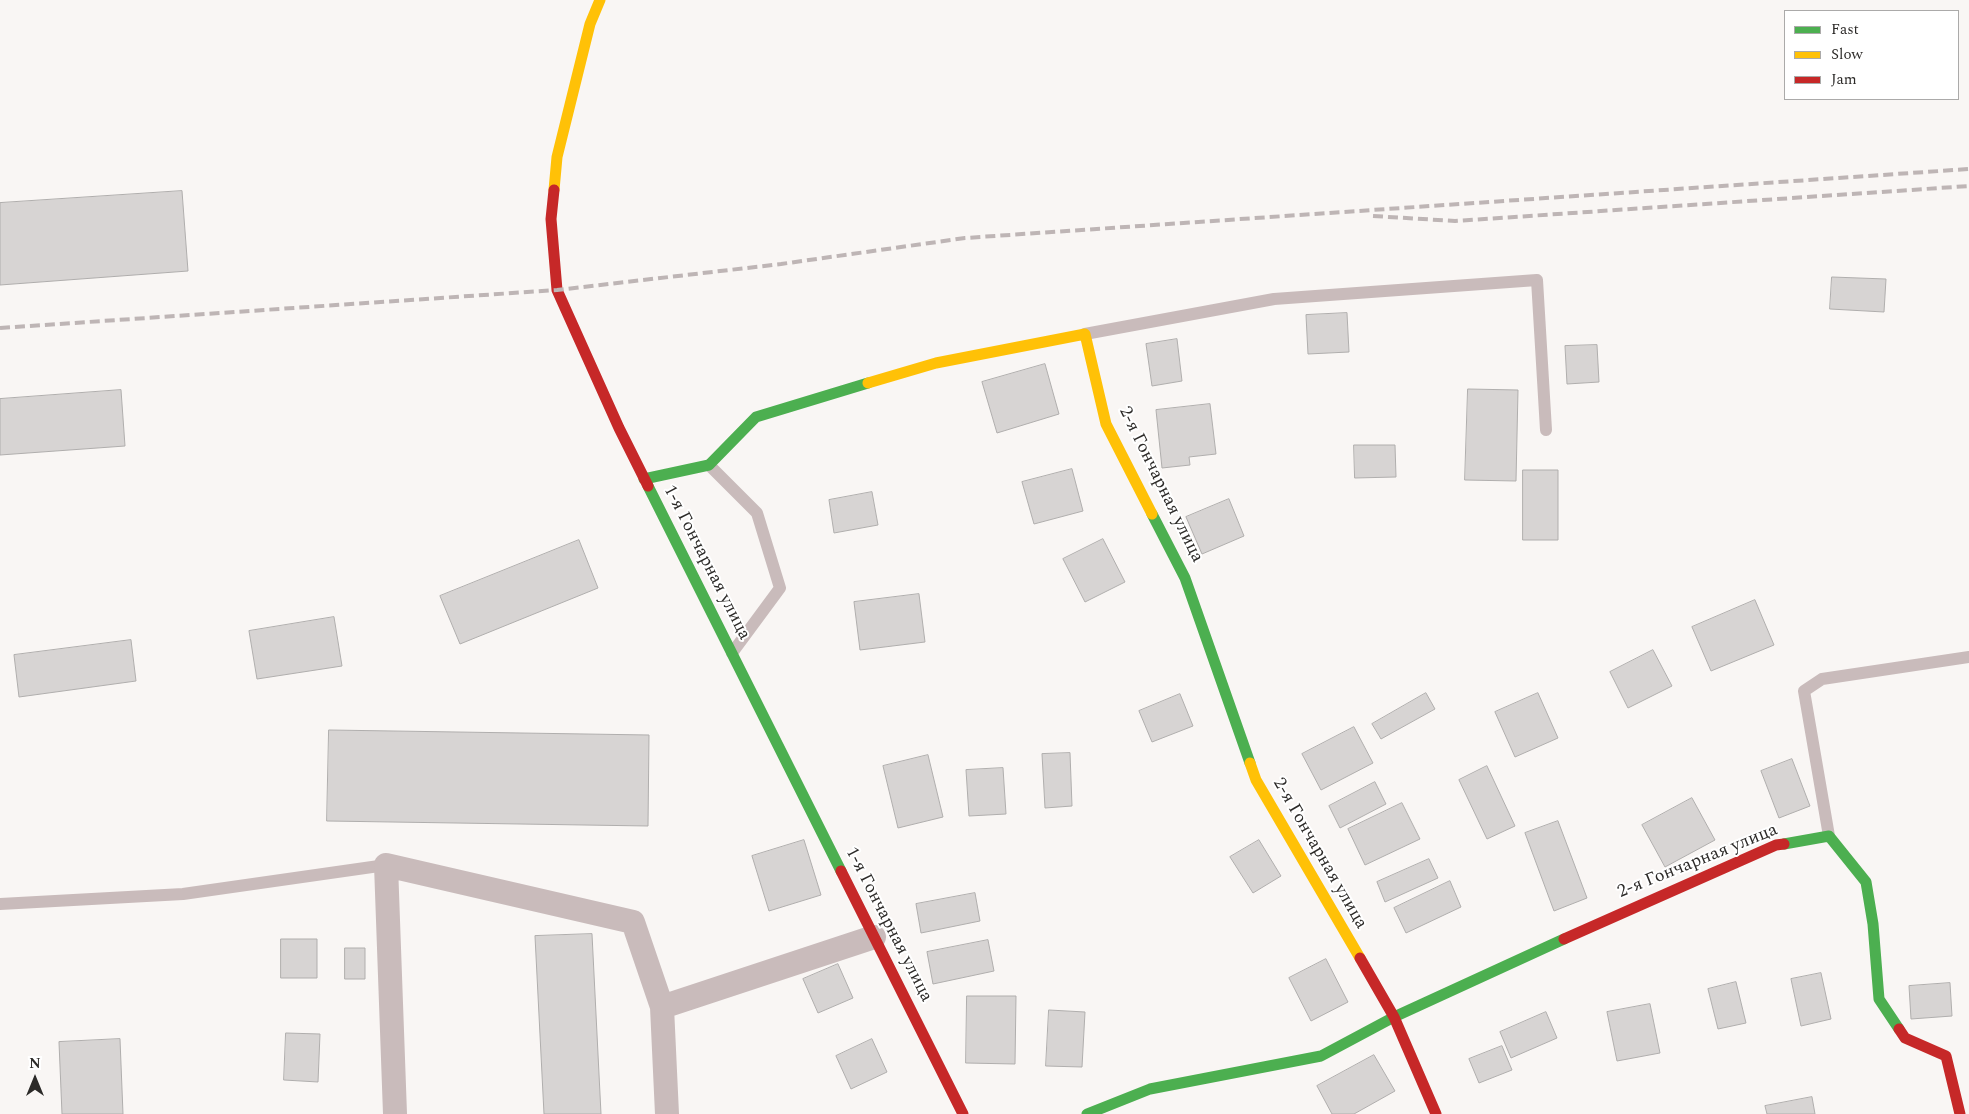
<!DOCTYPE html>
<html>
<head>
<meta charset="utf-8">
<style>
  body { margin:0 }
  #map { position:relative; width:1969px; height:1114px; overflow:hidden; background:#f9f6f4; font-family:Spectral,serif }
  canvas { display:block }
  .legend { position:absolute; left:1784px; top:10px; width:175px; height:90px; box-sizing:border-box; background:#fff; border:1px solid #abaaa9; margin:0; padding:6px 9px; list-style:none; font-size:15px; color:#2c2a28 }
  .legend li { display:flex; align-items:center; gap:10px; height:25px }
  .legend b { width:25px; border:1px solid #abaaa9 }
  .north { position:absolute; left:10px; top:1054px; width:50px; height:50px; -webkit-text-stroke:4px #fff; paint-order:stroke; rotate:0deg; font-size:14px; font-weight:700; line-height:20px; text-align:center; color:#2c2a28 }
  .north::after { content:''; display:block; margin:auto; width:18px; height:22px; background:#2c2a28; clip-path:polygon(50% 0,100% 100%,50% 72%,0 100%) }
</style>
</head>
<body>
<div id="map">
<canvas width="1969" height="1114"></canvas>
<ul class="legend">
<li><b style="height:6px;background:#4caf50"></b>Fast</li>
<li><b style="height:6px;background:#ffc107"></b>Slow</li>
<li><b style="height:6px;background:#c62828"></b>Jam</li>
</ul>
<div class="north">N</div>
</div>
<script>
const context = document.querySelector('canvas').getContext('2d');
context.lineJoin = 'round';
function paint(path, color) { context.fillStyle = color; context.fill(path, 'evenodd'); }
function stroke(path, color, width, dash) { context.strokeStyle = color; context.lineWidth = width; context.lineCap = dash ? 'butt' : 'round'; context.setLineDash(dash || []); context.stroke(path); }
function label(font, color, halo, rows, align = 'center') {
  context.font = font + ' Spectral,serif'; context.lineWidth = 4; context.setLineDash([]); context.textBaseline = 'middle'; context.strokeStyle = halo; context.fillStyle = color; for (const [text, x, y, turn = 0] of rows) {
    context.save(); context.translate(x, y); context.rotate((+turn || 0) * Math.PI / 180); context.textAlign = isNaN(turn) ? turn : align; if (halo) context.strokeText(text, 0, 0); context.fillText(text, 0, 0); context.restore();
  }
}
const building = new Path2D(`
  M182,191L188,271L0,285V203Z
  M1832,277L1886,279L1884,312L1830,309Z
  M1347,313L1349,352L1308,354L1306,315Z
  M1177,339L1182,381L1152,386L1146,344Z
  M1597,345L1599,382L1567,384L1565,346Z
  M1045,364L1059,414L997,433L982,382Z
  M1468,389L1518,390L1516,481L1465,480Z
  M121,390L125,446L0,455V399Z
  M1210,404L1216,454L1189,457L1190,465L1162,468L1156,410Z
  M1354,445H1395L1396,477L1355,478Z
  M1072,469L1083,511L1034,524L1022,482Z
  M1523,470H1558V540H1523Z
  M872,492L878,525L834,533L829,500Z
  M1229,499L1244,536L1202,554L1186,517Z
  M1103,539L1125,582L1085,602L1063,559Z
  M579,540L598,588L460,644L440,596Z
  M919,594L925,642L860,650L854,602Z
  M1755,600L1774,645L1711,671L1692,627Z
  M334,617L342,666L257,679L249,631Z
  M131,640L136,681L19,697L14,655Z
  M1653,650L1672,686L1628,708L1610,672Z
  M1426,693L1435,709L1381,739L1372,724Z
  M1538,693L1558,738L1515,757L1495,712Z
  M1180,694L1193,726L1152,742L1139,711Z
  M1354,727L1373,763L1321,790L1302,754Z
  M329,730L649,735L648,826L327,821Z
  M1070,753L1072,806L1045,808L1042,754Z
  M928,755L943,817L898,828L883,766Z
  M1792,759L1810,806L1779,818L1761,771Z
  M1487,766L1515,826L1487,839L1459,780Z
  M1003,768L1006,814L969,816L966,770Z
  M1375,782L1386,804L1340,828L1329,806Z
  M1692,798L1715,840L1665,867L1642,825Z
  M1402,803L1420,839L1365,865L1348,829Z
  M1558,821L1587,898L1554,911L1525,833Z
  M804,840L821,895L769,911L752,856Z
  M1259,840L1281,876L1253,893L1230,857Z
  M1429,859L1438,878L1385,902L1377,882Z
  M1450,881L1461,907L1406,933L1394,908Z
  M975,893L980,921L921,933L916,904Z
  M592,934L601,1114H544L535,936Z
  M281,939H317V978H281Z
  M988,940L994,971L933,984L927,952Z
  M345,948H365V979H345Z
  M1326,959L1348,1002L1311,1021L1289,978Z
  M838,964L853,998L818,1013L803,979Z
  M1821,973L1831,1019L1801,1026L1791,979Z
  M1736,982L1746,1023L1718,1029L1708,989Z
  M1950,983L1952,1016L1911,1019L1909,986Z
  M967,996H1016L1015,1064L966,1063Z
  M1650,1004L1660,1053L1617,1061L1607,1012Z
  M1049,1010L1085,1012L1082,1067L1046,1066Z
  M1546,1012L1557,1038L1511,1058L1500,1032Z
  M286,1033L320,1034L318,1082L284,1080Z
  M120,1039L123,1114H62L59,1042Z
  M872,1039L887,1072L851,1089L836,1056Z
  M1502,1046L1512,1070L1479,1083L1469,1059Z
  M1374,1055L1395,1091L1354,1114H1332L1317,1086Z
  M1812,1097L1815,1114H1767L1765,1106Z`);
paint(building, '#d7d4d3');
stroke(building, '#b0aead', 1);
stroke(new Path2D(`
  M1085,334L1274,299L1537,280L1546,430
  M709,465L757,513L780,588L732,653
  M1829,836L1804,691L1822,679L1969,657
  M0,904L183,894L386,865`), '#c9bbbb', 12);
stroke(new Path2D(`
  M662,1007L874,937
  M395,1114L386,865L633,922L662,1007L667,1114`), '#c9bbbb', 24);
stroke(new Path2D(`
  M644,479L709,465L756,417L868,383
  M648,486L841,871
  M1152,514L1185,578L1250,763
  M1784,844L1829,836L1866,882L1873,924L1879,999L1899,1029
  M1087,1114L1150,1089L1321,1056L1394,1017L1564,939`), '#4caf50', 11);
stroke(new Path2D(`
  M554,190L557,157L590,24L600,0
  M868,383L936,363L1085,334L1106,424L1152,514
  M1250,763L1256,780L1360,958`), '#ffc107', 11);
stroke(new Path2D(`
  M554,190L551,219L557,290L619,428L648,486
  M841,871L963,1114
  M1564,939L1776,845L1784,844
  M1360,958L1394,1017L1436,1114
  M1899,1029L1905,1038L1946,1056L1960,1114`), '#c62828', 11);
stroke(new Path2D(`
  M1373,216L1455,221L1969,186
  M0,328L557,290L781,264L965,238L1969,169`), '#beb5b5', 4, [10, 5]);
label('18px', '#2c2a28', '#fff', [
  ["2-я Гончарная улица",1160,485,64],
  ["1-я Гончарная улица",706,563,63],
  ["2-я Гончарная улица",1319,854,60],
  ["2-я Гончарная улица",1698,862,-22],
  ["1-я Гончарная улица",888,925,63]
]);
</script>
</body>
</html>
